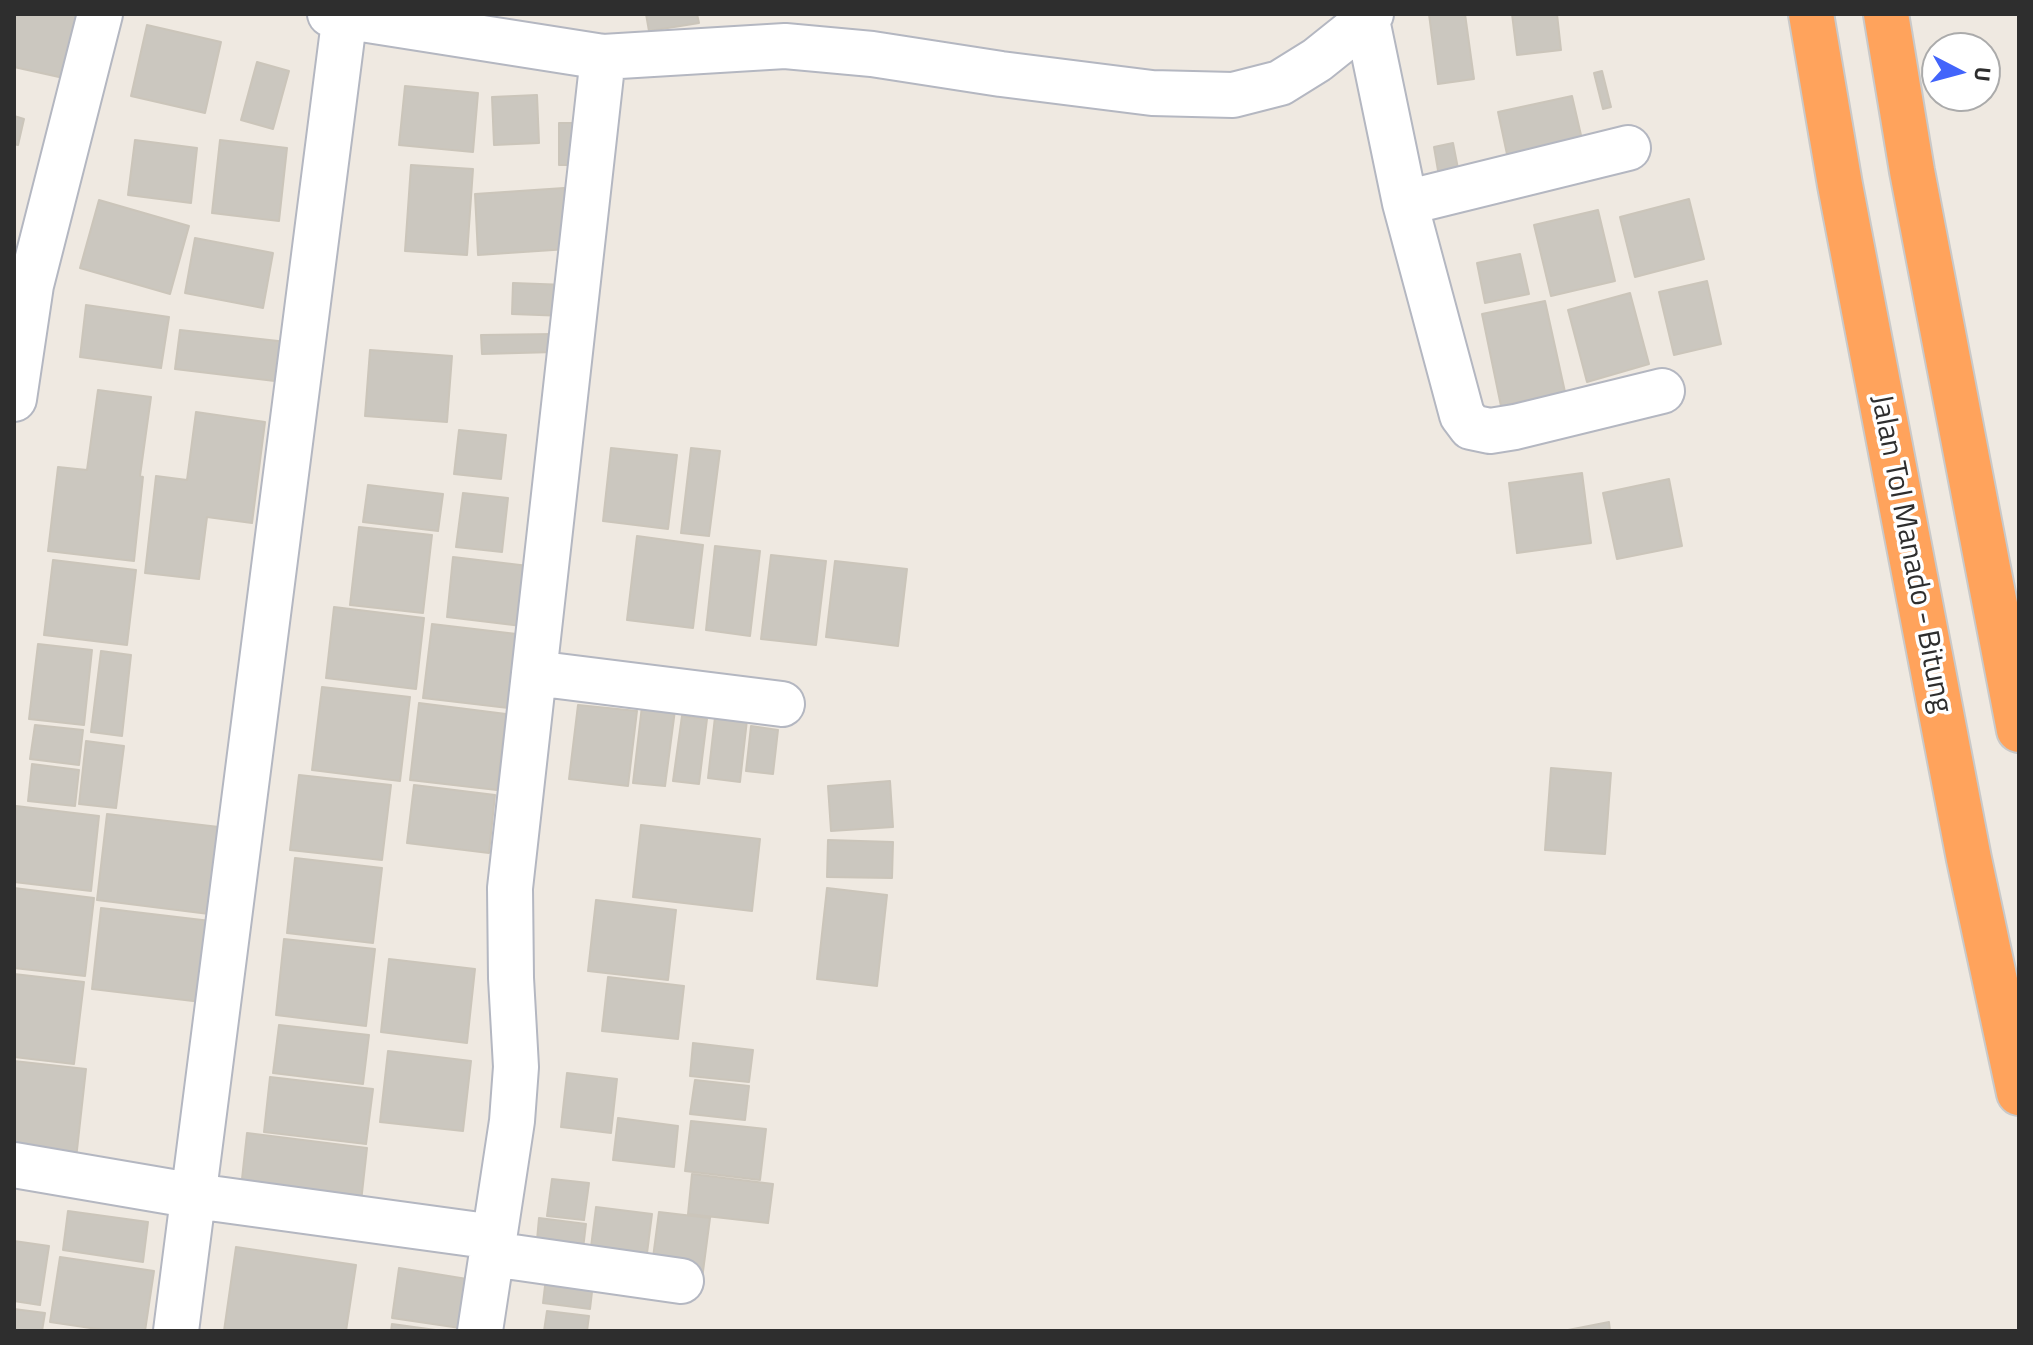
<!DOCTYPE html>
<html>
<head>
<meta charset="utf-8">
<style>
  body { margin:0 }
  #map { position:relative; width:2033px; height:1345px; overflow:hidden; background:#efe9e1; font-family:"Titillium Web",sans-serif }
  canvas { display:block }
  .frame { position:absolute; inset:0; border:16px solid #2e2e2e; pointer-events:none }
  .north { position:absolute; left:1921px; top:32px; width:80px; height:80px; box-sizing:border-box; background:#fff; border:2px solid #ababab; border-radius:50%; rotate:96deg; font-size:22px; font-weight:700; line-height:32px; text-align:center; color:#2e2e2e }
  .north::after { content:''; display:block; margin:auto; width:28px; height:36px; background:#4264fb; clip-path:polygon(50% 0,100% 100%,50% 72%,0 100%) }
</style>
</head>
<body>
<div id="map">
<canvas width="2033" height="1345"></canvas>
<div class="frame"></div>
<div class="north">U</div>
</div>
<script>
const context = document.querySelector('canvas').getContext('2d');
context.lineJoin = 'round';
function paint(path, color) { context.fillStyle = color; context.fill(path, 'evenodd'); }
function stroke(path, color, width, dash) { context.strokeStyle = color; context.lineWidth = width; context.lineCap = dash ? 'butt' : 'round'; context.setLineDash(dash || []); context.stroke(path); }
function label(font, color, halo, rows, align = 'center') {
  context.font = font + ' "Titillium Web",sans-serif'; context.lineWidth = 7; context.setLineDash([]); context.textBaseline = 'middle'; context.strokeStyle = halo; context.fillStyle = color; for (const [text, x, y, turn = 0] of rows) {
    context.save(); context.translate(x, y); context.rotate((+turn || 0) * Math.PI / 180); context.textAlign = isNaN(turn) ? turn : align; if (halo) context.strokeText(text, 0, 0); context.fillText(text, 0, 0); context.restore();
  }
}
const building = new Path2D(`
  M14,14H82L68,79L14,67Z
  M646,14H697L699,23L649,31Z
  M1429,14H1465L1474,79L1438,84Z
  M1512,14H1557L1561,50L1517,55Z
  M147,25L221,42L205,113L131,96Z
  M257,62L289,71L273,129L241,120Z
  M1602,71L1611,107L1603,109L1594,73Z
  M405,86L478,93L473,152L399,145Z
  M537,95L539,143L494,145L492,97Z
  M1572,96L1586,157L1511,173L1498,112Z
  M14,116L24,119L18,145L14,144Z
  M559,123H583V165H559Z
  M135,140L197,148L191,203L128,195Z
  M220,140L287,148L279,221L212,213Z
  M1453,143L1461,184L1441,188L1434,147Z
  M411,165L473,169L467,255L405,251Z
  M564,188L568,249L478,255L475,194Z
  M1689,199L1704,259L1635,277L1620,217Z
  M99,200L189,226L170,294L80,268Z
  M1598,210L1615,281L1551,296L1534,225Z
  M195,238L273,253L263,308L185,293Z
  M1520,254L1529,294L1485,303L1477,263Z
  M1707,281L1721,344L1674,355L1659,292Z
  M513,283L567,285L566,316L512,314Z
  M1630,293L1649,364L1587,382L1568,310Z
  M1545,301L1565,392L1501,406L1482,314Z
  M86,305L169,317L161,368L80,357Z
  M180,330L287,342L283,382L175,369Z
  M555,334V352L482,354L481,335Z
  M370,350L452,356L447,422L365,416Z
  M98,390L151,397L140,476L143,477L134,561L48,551L58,467L87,470Z
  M196,412L265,422L252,523L207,517L199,579L145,573L156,476L187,480Z
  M459,430L506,435L501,479L454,474Z
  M611,448L677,455L668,529L603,521Z
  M691,448L720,451L709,536L681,533Z
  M1582,473L1591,543L1517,553L1509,483Z
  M1669,479L1682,546L1617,559L1603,493Z
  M368,485L443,494L438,531L363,522Z
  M463,493L508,498L502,552L456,547Z
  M359,527L432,535L423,613L350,605Z
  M637,536L703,545L693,628L627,620Z
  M715,546L760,551L750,636L706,630Z
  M771,555L826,561L816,645L761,639Z
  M453,557L537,567L530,627L447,617Z
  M53,560L136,570L127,645L44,635Z
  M835,561L907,569L898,646L826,637Z
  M334,607L424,618L416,689L326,678Z
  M432,624L525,635L517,709L423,698Z
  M38,644L92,650L84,725L29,719Z
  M101,651L131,655L122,736L91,732Z
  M322,687L410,697L400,781L312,770Z
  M419,703L506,714L497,790L410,780Z
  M578,705L637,711L628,786L569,779Z
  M642,706L675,710L665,786L633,783Z
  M682,716L707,719L699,784L673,781Z
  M715,717L747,720L740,782L708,778Z
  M35,725L83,730L79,765L30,759Z
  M751,726L778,730L773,774L746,771Z
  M86,741L124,746L116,808L79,804Z
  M32,764L79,770L75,806L28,801Z
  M1551,768L1611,773L1605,854L1545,850Z
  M299,775L391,785L382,860L290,850Z
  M890,781L893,827L831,831L828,786Z
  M414,785L495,795L489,853L407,843Z
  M16,806L99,816L91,891L14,882V823Z
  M107,814L219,827L209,914L97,900Z
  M641,825L760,839L752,911L633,897Z
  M828,840L893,842L892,878L827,877Z
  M295,858L382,868L373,943L287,933Z
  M14,888L94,898L85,976L14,968Z
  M827,888L887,895L877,986L817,979Z
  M596,900L676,910L668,980L588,971Z
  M101,908L219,922L210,1003L92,989Z
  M284,939L375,949L366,1026L276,1015Z
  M389,959L475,969L467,1043L381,1032Z
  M14,974L84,982L74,1064L14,1057Z
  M608,977L684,986L678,1039L602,1031Z
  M279,1025L369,1035L363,1084L273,1073Z
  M693,1043L753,1050L749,1082L690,1076Z
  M388,1051L471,1061L463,1131L380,1122Z
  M14,1061L86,1069L76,1159L14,1152Z
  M567,1073L617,1079L611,1133L561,1127Z
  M270,1077L373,1089L366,1144L264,1132Z
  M695,1080L749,1086L745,1120L690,1114Z
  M618,1118L678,1126L674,1167L613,1160Z
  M691,1121L766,1129L760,1180L685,1171Z
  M247,1133L367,1148L361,1202L241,1188Z
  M692,1174L773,1184L768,1223L688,1214Z
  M552,1179L589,1183L584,1220L547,1216Z
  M596,1207L652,1214L646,1261L590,1255Z
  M68,1211L148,1222L143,1262L63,1250Z
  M659,1212L710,1218L702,1279L651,1273Z
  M539,1218L586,1224L582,1257L536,1251Z
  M14,1241L49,1246L40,1305L14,1301Z
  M236,1247L356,1265L346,1331H224Z
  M60,1257L154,1271L145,1331H111L50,1322Z
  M399,1268L467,1279L460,1328L392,1318Z
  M547,1269L594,1275L590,1309L543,1303Z
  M14,1309L45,1313L42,1331H14Z
  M547,1311L589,1316L587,1331H544Z
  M1609,1322L1610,1331H1563Z
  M392,1324L443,1331H391Z`);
paint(building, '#cbc7bf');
stroke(building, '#cbc5ba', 2);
const minor = new Path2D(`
  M330,14L603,57L785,46L872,54L1001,74L1152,93L1233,95L1280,83L1317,60L1367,20L1371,14
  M1367,20L1405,203L1462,415L1471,427L1490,431L1515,427L1662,391
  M1405,203L1628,148
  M14,399L31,285L100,14
  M534,673L782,704
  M14,1165L195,1196L494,1237
  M492,1254L681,1281
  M176,1331L345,14
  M480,1331L512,1121L516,1067L511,978L510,888L603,57`);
const highway = new Path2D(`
  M1811,14L1840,185L1969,859L2019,1093
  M1886,14L1912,171L2019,730`);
stroke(minor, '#b4b7c1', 48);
stroke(highway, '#c9c9c9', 48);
stroke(minor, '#fff', 44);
stroke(highway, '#ffa35c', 44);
label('30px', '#2e2e2e', '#fff', [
  ["Jalan Tol Manado - Bitung",1910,554,79]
]);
</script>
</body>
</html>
